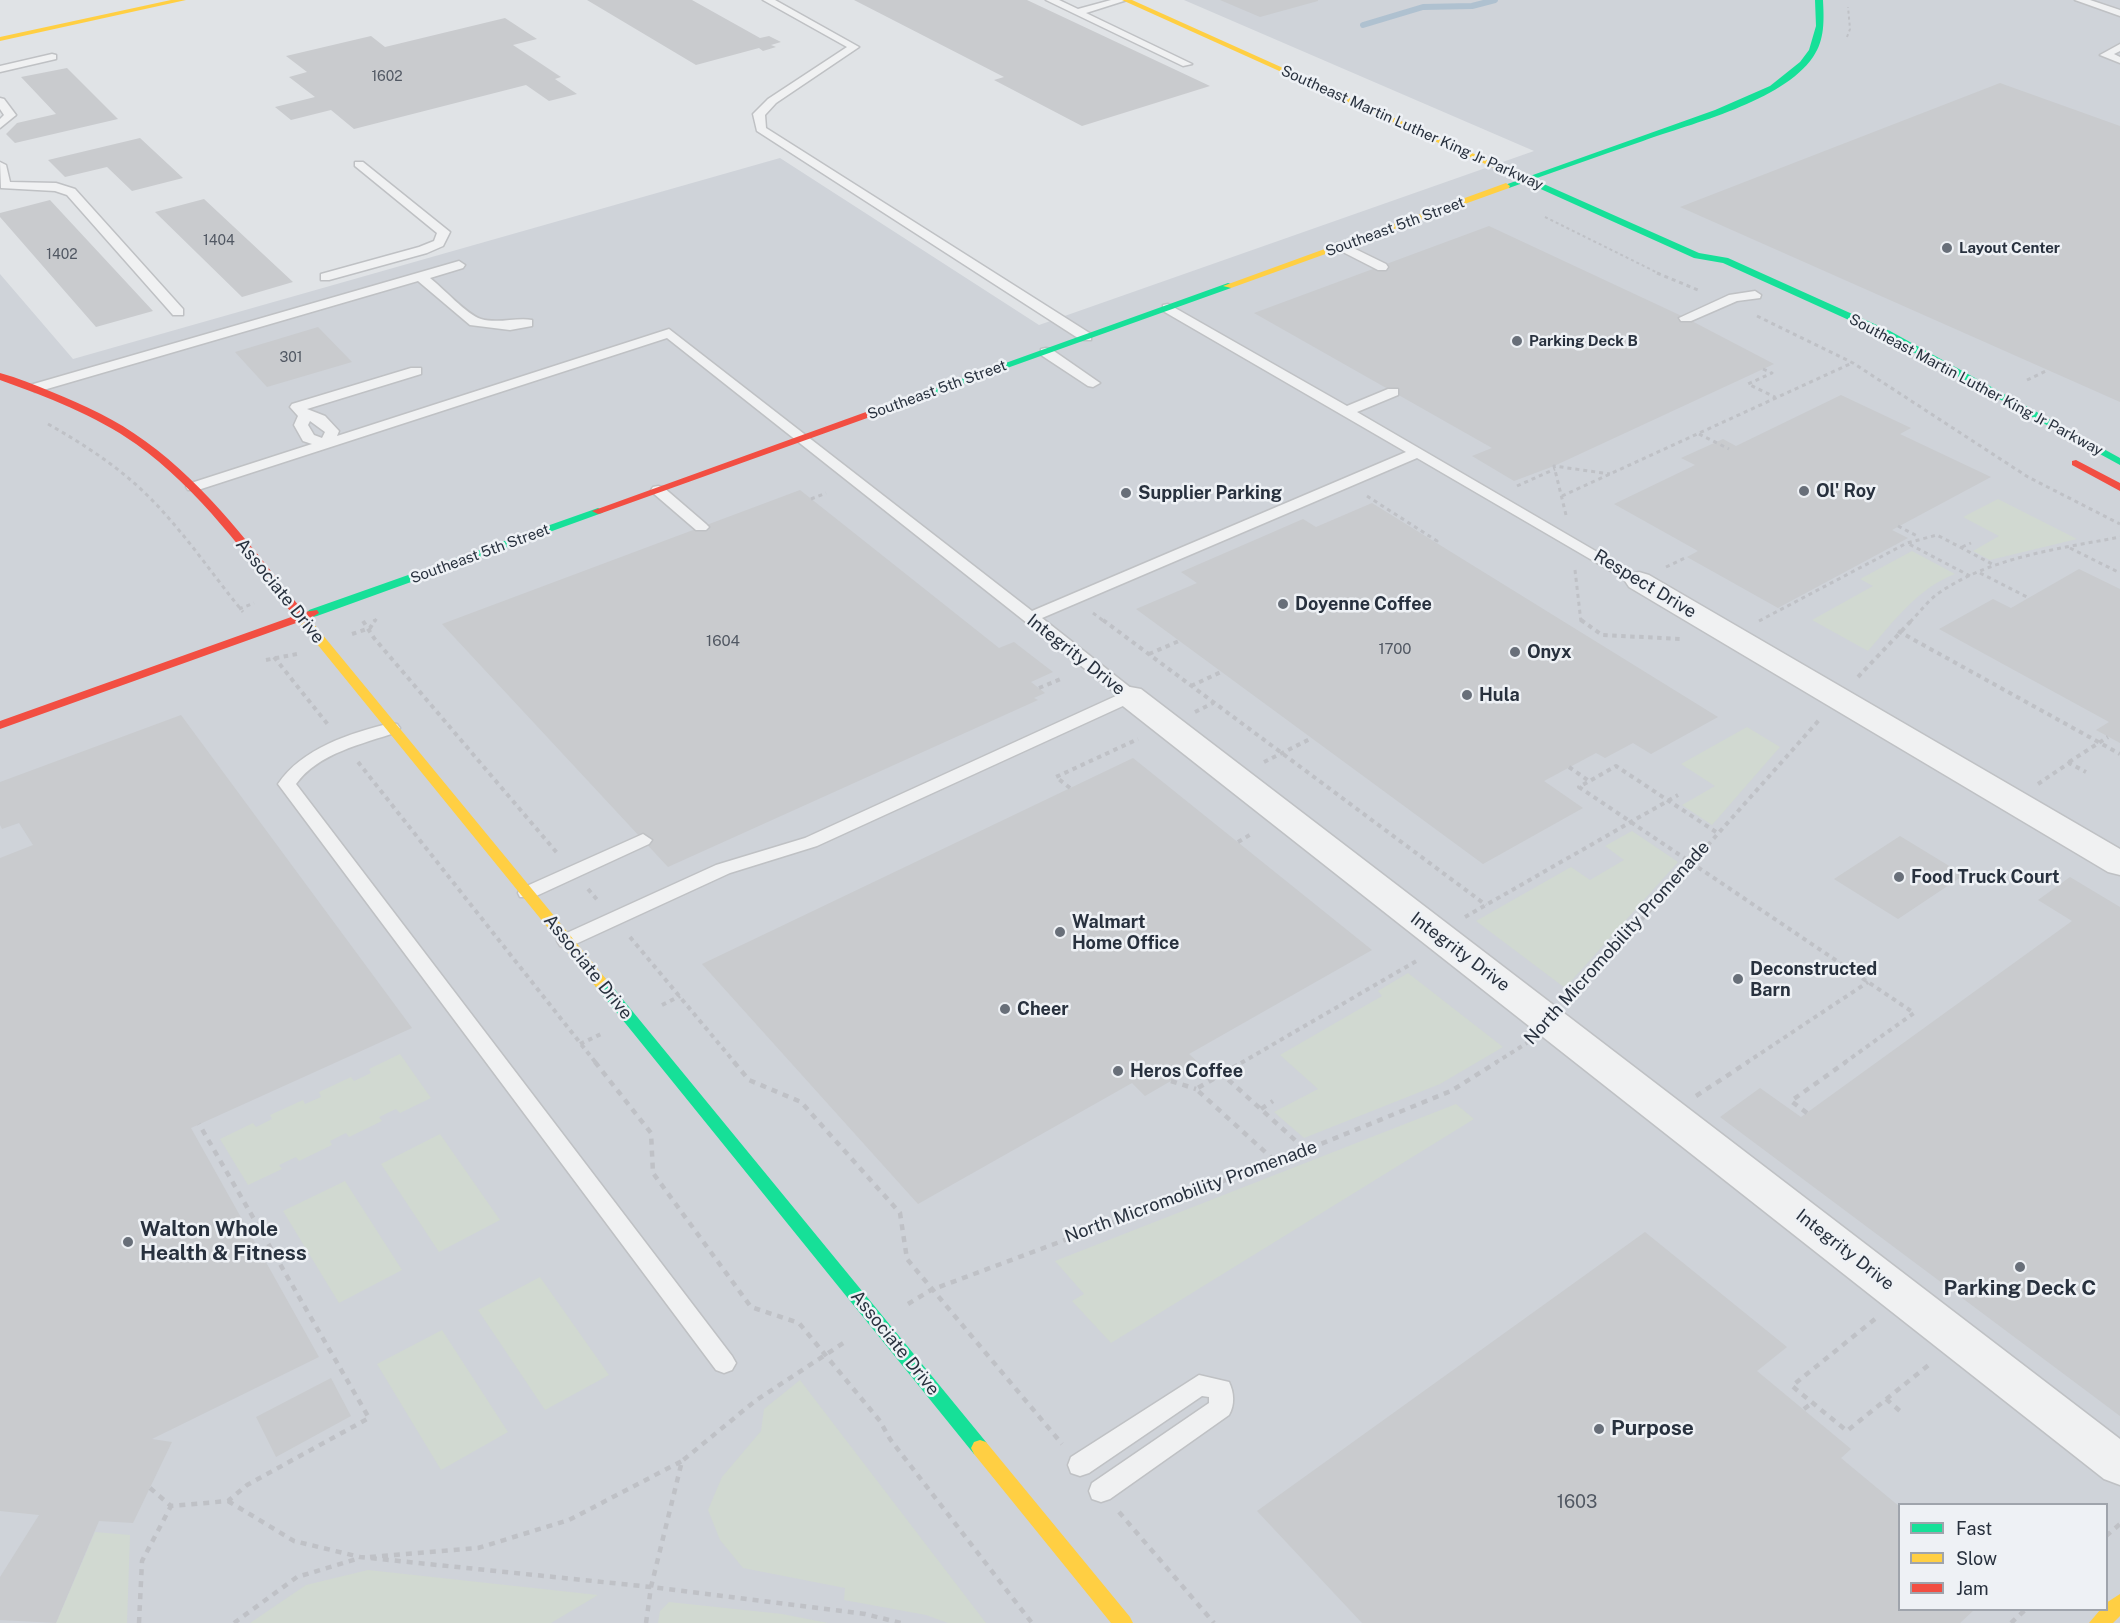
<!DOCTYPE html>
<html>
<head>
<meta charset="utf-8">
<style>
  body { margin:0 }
  #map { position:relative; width:2120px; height:1623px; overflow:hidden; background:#e0e3e6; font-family:"Public Sans",sans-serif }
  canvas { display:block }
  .legend { position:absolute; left:1898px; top:1503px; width:210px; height:108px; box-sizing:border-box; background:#eef1f5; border:2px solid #9fa4ac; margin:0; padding:8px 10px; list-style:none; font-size:18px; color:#28313e }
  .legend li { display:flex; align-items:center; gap:12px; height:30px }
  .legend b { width:30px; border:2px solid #9fa4ac }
</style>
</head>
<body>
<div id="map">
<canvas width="2120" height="1623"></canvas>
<ul class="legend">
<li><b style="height:8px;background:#16e098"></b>Fast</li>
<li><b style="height:8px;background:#ffcf43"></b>Slow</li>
<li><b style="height:8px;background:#f24e42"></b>Jam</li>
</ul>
</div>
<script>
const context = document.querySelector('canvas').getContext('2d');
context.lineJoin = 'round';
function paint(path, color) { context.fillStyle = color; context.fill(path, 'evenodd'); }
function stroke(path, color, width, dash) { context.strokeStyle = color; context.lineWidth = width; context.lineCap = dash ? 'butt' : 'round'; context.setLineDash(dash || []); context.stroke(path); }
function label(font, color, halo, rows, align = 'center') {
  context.font = font + ' "Public Sans",sans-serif'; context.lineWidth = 5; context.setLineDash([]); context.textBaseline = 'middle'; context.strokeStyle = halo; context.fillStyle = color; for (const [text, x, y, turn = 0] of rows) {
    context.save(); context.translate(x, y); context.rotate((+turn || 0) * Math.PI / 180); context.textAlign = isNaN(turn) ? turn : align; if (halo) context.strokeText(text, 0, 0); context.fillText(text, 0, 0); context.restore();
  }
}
paint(new Path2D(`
  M1184,0H2120V1623H0V274L73,359L780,158L1039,325L1534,151ZM1900,1504H2106V1610H1900Z`), '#cfd3d9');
paint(new Path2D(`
  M1998,499L2077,539L1990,560L1973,551L1999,536L1963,517Z
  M1912,551L1955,574C1918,588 1893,622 1868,651L1812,620L1873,586L1860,579Z
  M1747,727L1780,747L1712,825L1682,805L1715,786L1681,764Z
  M1632,831L1678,862L1565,988L1476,921L1571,867L1590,880L1624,860L1605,846Z
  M1408,973L1503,1047L1440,1084L1304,1138L1274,1112L1318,1089L1280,1055L1382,996L1378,991Z
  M400,1054L431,1098L400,1113L396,1109L379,1117L382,1121L349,1137L346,1133L330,1141L332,1145L299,1161L296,1157L279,1165L282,1169L248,1185L220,1139L253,1123L256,1127L272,1119L270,1115L303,1100L305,1104L321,1097L319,1092L351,1077L354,1081L371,1073L369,1069Z
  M1456,1104L1474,1119L1111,1343L1072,1301L1084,1294L1055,1261Z
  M440,1134L500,1220L439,1252L381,1164Z
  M345,1181L402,1270L339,1303L283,1211Z
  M540,1277L609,1375L545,1410L478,1310Z
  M442,1330L508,1432L441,1470L377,1364Z
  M800,1380L986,1623H948L926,1615L844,1600L845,1588L743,1568L720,1540L708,1510L722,1477L761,1431L764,1409Z
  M95,1532L130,1535L127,1623H56Z
  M368,1570L598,1595L551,1623H250L306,1585Z
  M669,1602L782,1614L828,1623H658L660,1611Z`), '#d1d9d1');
stroke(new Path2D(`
  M1363,25L1423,7L1472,6L1495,0`), '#afc1d0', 6);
paint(new Path2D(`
  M587,0H692L760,38L769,36L781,42L771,45L776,47L763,51L759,48L696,65Z
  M854,0H1027L1210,86L1082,126L994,80L1004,77Z
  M1220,0H1318V1L1260,17Z
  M505,18L537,39L513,45L561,77L555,79L577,94L549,101L526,85L354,129L331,110L291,120L275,107L315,97L289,77L307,72L286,56L371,36L385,47Z
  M67,68L118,119L15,143L6,134L17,123L56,114L21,77Z
  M2000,83L2120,126V402L1680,207Z
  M140,138L183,178L132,191L107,167L65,177L48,160Z
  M204,199L293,282L242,297L155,212Z
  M50,200L153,311L96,327L0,217V213Z
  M1489,226L1686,318L1774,364L1554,466L1514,481L1472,456L1492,448L1254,313Z
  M318,327L352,362L267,387L235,352Z
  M1841,395L1911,428L1900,434L1991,477L1892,530L1908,538L1778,608L1687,557L1698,551L1614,504L1695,465L1681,458L1723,439L1736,446Z
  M800,490L999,648L1014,642L1053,672L1031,682L1045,693L1034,698L1038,700L668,867L442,624Z
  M1372,503L1435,542L1718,717L1651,754L1633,743L1605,758L1596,753L1544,781L1583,808L1483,864L1136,609L1197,583L1181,572L1303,519L1316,527Z
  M2079,569L2120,589V743L2096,730L2109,722L1939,629L1993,599L2011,608Z
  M181,715L412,1028L191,1128L319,1357L152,1439L172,1442L133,1523L99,1521L56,1623L0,1620V1577L39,1515L0,1511V858L33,845L19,823L2,829L0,825V782Z
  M1133,758L1372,950L1189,1054L1200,1064L1145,1096L1132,1083L918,1204L702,964Z
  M1900,836L1964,875L1898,919L1834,879Z
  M2070,877L2120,907V1416L1720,1117L1760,1088L1801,1117L2072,921L2038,900Z
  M1645,1232L1787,1347L1757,1371L1851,1449L1841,1458L1900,1507V1610H1974L1960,1623H1362L1257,1511Z
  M331,1378L351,1416L276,1457L256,1417Z`), '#c9cbce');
const lane = new Path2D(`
  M763,0H775L859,47L776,103L765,115L766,128L1091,334V340H1081L757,131L753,114L768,99L847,47Z
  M1046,0H1059L1078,9L1111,0H1127L1086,13L1192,64L1183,66Z
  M2075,0H2090L2120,10V16Z
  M2120,44V51L2114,54L2120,57V63L2100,55Z
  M52,54L56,55V59L0,72V66Z
  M0,98L4,99L16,115L0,128V119L4,115L0,109Z
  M0,162L6,165L10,182L56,183L75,189L183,309V315H173L67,195L55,191L1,188Z
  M355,162H363L450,232L443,246L427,253L329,280H321V274L419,247L434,241L437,233L355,166Z
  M1341,242L1386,264L1388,267L1386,270H1378L1337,249V243Z
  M459,261L465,265L463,268L430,278C442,287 467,315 481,319C498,324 517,317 532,320V326L510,330L470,325L418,281L40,391L35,392L28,388L30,385Z
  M1755,291L1761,295L1760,298L1737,301L1691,321H1681L1679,318L1729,295Z
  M1168,304L1347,406L1388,389H1398V395L1357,412L1647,581L1639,586L1633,584L1417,458L1042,618L1136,692L1138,696L1136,700L817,846L730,873L567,948L560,946L557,941L560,936L716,865L805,838L1118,695L667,338L198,490H188L186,487L188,484L312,444L303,441L294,425L298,416L290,407L292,404L411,368H421V374L307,409L325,416L339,431L337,436L669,329L1032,611L1406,452L1163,311V305ZM310,421L325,432L322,438L314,435L308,425Z
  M1046,348L1051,349L1100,383L1093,387L1088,386L1041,355V349Z
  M658,486L663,487L706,524L709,527L706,530H696L653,493L651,490L653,487Z
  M391,723L397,724L400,728L397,732C363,744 318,753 296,784L732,1356L736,1363L732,1370L724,1373L716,1370L278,784C302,748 351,733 391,723Z
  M643,834L652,840L649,844L534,897H520L518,893L520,889Z
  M1199,1375L1229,1382C1234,1392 1235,1405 1229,1415L1110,1499L1101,1502L1092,1499L1089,1491L1092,1483L1209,1403V1397L1202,1396L1089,1473L1080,1476L1071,1473L1068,1465L1071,1457Z`);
const street = new Path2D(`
  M1639,572L1649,575L2120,849V875L2108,872L1629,587L1625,581L1629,575Z
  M1130,687L1141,689L2120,1439V1485L2104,1479L1119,703L1115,696L1119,689Z`);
stroke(lane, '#bfc1c4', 3);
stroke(street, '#bfc1c4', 3);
stroke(new Path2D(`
  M1847,37L1850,29L1848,7
  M1545,217L1660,274`), '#bfc1c6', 2, [3, 3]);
stroke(new Path2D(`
  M1657,273L1698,290
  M1757,316L1853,363L2028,477L2120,524
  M1763,369L1772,373L1748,384L1775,397
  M2027,380L2048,370
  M48,424C85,445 119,467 149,497C184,532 212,574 243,612
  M1699,434L1729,449
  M1517,486L1555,469
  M1367,496L1437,541L1435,542
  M1562,496L1852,363
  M811,499L826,493
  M1566,515L1554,466L1610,474
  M1898,526L1919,537
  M1962,547L1971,543
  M2070,548L2120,573
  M1666,567L1687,557
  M1575,570L1581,622
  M1980,573L2029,598
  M1970,576L1907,543L1937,535L1994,565
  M239,609L254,603
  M1093,613L1105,622
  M1759,621L1907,543
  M374,622L377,618
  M1910,622C1919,613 1927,602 1936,595C1989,557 2058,549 2120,537`), '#bfc1c6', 3, [4, 4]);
stroke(new Path2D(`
  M1103,620L1486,905
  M1581,620L1602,635L1682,639
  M363,621L374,638L558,854
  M1898,631L2120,754
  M352,634L370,628L375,620
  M1149,654L1179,641
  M274,657L329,726
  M266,660L297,654
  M1858,677L1912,620
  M1191,686L1221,672
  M1039,688L1063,678
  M1195,712L1213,703
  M358,762L596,1063
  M1264,762L1312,738
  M2069,762L2108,737
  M1569,767L1589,781
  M2038,784L2069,763L2086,772
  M1070,788L1056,777L1138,739
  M1716,832L1616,766L1579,787L1914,1013L1844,1063
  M1238,842L1253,833
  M588,889L599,902
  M1465,917L1678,795
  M630,937L735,1063
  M1570,1000L1820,719
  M662,1005L680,996
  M580,1044L601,1034
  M1241,1063L1418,960
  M1495,1063L1527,1043
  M1746,1063L1868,982`), '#bfc1c6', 4, [4.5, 4.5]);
stroke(new Path2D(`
  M595,1062L651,1133L653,1173L751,1307L799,1323L880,1421L890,1439L1032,1623
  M734,1062L749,1080L801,1102L900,1213L907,1259L1062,1444
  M1222,1074L1243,1062
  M1171,1081L1196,1089
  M1696,1096L1748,1062
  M1261,1109L1273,1101
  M1807,1113L1791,1101L1846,1062
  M1274,1160L1196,1089L1222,1074L1306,1150
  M908,1304L931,1290L1306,1150L1451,1091L1497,1062
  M1875,1319L1792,1386L1847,1431L1931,1363
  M1886,1399L1900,1411
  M1804,1409L1812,1403
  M150,1488L171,1506L228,1501L247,1485L369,1418L199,1124
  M228,1501L294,1541L360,1557L651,1587L865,1614L901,1623
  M1119,1512L1214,1623
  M2106,1536L2120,1524
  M370,1557L478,1548L569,1520L682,1461
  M139,1623L142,1561L171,1506
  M234,1623L297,1577L360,1558
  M646,1623L651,1587L682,1461L755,1401L848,1340
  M2011,1623L2025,1610`), '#bfc1c6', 4.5, [6, 6]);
paint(lane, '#f0f1f2');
paint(street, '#f0f1f2');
paint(new Path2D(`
  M1815,0H1823C1824,20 1825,40 1813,57C1782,102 1692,123 1643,141C1598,156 1554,172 1509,188L1502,186L1715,110L1770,86L1800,62L1809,50L1816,26Z
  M1537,181L1699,253L1728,258L1890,331L2120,458V465L1882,335L1723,263L1694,258L1534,186L1533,184Z
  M1228,283L1231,284V288L870,417H862L861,415Z
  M598,508L604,511L602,513L317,616L313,617L307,613L309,610Z
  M601,978L606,979L986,1442L989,1448L986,1454L980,1456L974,1454L596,987L594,983L596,979Z`), '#16e098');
paint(new Path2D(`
  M171,0H186L0,41V37Z
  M1122,0H1132L1541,184L1534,186Z
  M1506,183L1510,186L1509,188L1231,288L1223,286Z
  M304,616L308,617L606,979L608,983L606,987H596L300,623L298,620L300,617Z
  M980,1440L986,1442L1130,1617L1133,1623H1111L974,1454L971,1448L974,1442Z
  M2120,1594V1616L2113,1623H2089L2100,1610H2106V1603Z`), '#ffcf43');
paint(new Path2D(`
  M0,373C18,378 35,385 52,392C84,405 117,420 145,441C209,487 255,552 304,612L317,610L319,613L309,619L308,623L299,622L0,729V721L294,616C246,555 200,490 136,444C95,415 47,397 0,380Z
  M866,412L870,413V417L602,513L598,514L592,511Z
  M2076,460L2120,483V491L2072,465V461Z`), '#f24e42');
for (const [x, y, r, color] of [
  [1947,248,6,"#686f79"],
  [1517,341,6,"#686f79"],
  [1804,491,6,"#686f79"],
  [1126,493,6,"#686f79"],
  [1283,604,6,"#686f79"],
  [1515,652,6,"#686f79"],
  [1467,695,6,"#686f79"],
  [1899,877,6,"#686f79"],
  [1060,932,6,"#686f79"],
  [1738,979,6,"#686f79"],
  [1005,1009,6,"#686f79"],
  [1118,1071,6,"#686f79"],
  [128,1242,6,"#686f79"],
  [2020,1267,6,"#686f79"],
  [1599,1429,6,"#686f79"]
]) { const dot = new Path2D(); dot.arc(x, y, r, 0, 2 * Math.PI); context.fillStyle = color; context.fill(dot); stroke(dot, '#eef1f5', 2); }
label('14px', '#515863', null, [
  ["1602",387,77],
  ["1404",219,241],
  ["1402",62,255],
  ["301",291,358]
]);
label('15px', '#28313e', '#eef1f5', [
  ["Southeast Martin Luther King Jr Parkway",1412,128,24],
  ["Southeast 5th Street",1395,227,-20],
  ["Southeast Martin Luther King Jr Parkway",1976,385,28],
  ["Southeast 5th Street",937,390,-20],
  ["Southeast 5th Street",480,554,-20]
]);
label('bold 15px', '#28313e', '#eef1f5', [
  ["Layout Center",1959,248],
  ["Parking Deck B",1529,341]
], 'left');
label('15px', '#515863', null, [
  ["1604",723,641],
  ["1700",1395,649]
]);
label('bold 18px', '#28313e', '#eef1f5', [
  ["Ol' Roy",1816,491],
  ["Supplier Parking",1138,493],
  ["Doyenne Coffee",1295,604],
  ["Onyx",1527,652],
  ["Hula",1479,695],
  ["Food Truck Court",1911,877],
  ["Walmart",1072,922],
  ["Home Office",1072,943],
  ["Deconstructed",1750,969],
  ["Barn",1750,990],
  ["Cheer",1017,1009],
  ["Heros Coffee",1130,1071]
], 'left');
label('18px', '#28313e', '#eef1f5', [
  ["Respect Drive",1645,584,31],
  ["Associate Drive",280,591,51],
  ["Integrity Drive",1076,655,38],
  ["North Micromobility Promenade",1617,943,-48],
  ["Integrity Drive",1460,952,37],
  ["Associate Drive",588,967,51],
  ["North Micromobility Promenade",1191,1192,-20],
  ["Integrity Drive",1845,1250,38],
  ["Associate Drive",895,1343,51]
]);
label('18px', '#515863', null, [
  ["1603",1577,1502]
]);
label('bold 21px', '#28313e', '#eef1f5', [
  ["Walton Whole",140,1230],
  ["Health & Fitness",140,1254],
  ["Parking Deck C",2020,1289,"center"],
  ["Purpose",1611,1429]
], 'left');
</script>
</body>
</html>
